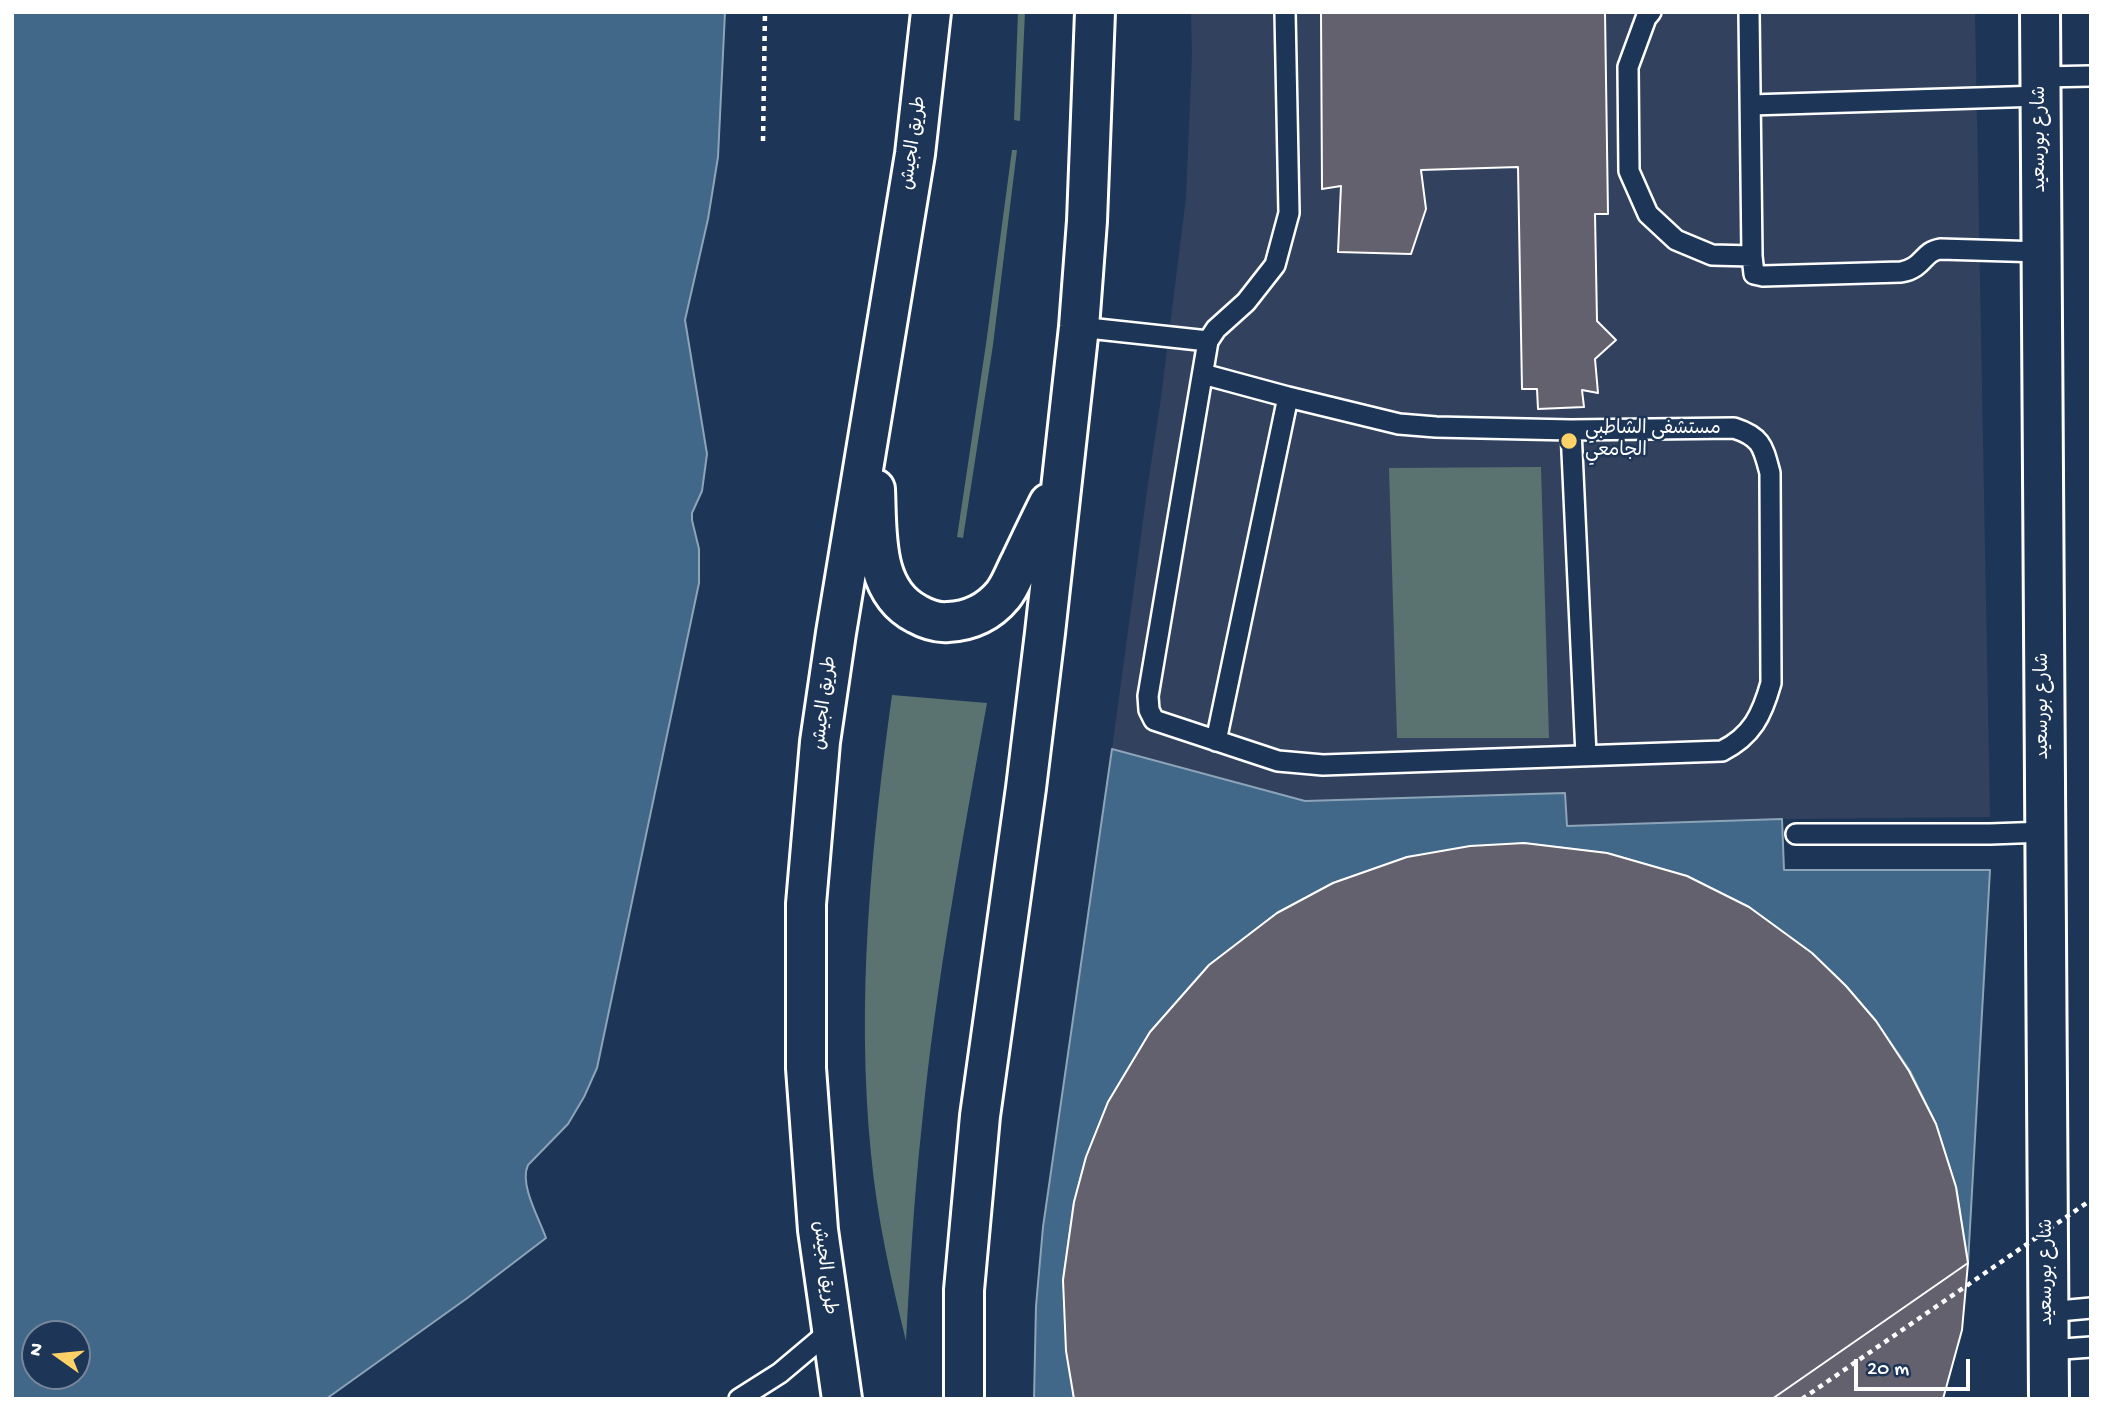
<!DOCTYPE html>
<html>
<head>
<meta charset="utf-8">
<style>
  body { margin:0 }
  #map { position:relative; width:2103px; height:1411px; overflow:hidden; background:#1d3557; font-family:"Gochi Hand",sans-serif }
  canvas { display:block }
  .frame { position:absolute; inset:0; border:14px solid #fff; pointer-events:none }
  .north { position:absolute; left:21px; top:1320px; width:70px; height:70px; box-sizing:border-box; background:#1d3557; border:2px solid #77869a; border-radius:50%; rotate:285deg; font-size:19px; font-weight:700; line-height:28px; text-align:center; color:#fff }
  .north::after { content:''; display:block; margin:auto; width:24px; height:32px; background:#ffd166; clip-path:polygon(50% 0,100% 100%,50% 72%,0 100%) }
  .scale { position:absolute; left:1854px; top:1359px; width:116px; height:32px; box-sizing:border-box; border:4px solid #fff; border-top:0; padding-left:9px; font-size:21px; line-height:24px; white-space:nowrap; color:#fff; -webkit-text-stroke:5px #1d3557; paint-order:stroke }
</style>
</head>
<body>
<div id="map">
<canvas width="2103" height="1411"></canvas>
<div class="frame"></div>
<div class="north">N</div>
<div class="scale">20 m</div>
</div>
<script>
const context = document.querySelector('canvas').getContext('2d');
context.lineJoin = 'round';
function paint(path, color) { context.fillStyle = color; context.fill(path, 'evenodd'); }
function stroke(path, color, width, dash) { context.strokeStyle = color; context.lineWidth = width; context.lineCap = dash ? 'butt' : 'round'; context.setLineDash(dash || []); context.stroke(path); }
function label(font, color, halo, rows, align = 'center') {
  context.font = font + ' "Gochi Hand","Playpen Sans Arabic",sans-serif'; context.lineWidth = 5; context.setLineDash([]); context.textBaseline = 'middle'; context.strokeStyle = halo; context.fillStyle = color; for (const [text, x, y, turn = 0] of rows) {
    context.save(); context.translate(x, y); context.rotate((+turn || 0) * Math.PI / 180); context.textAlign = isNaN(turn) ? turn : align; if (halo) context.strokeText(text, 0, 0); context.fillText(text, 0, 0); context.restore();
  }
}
paint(new Path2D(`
  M1191,12H1975L1990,817L1782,819L1566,826L1565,793L1305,801L1112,749L1148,484L1161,398L1186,198L1192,56Z`), '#32425e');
paint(new Path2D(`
  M1018,12H1025L1020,121L1014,120Z
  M1012,150H1017L993,345L963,538L957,537L986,344Z
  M1541,467L1549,738H1397L1389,468Z
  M892,695L987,703C962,843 936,982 922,1124C914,1196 910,1269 906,1341C891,1279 877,1218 871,1154C856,1001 871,847 892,695Z`), '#5a7370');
const water = new Path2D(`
  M12,12H725L718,157L708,219L685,320L707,454L702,491L692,513V520L699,549V583L597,1068L584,1097L568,1124L528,1165C519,1184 539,1218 546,1238L466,1299L326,1399H12ZM35,1334H77V1376H35Z
  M1112,749L1305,801L1565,793L1567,826L1782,819L1784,870H1990L1968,1263L1956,1187L1936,1124L1910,1071L1876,1021L1846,986L1812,953L1749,907L1687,876L1607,853L1524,843L1407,857L1333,883L1277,913L1209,965L1150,1032L1108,1102L1086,1157L1074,1202L1063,1280L1074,1399H1034L1036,1306L1043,1227Z`);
paint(water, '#416789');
stroke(water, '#8da4b8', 2);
const building = new Path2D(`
  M1321,12H1605L1608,214H1595L1597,321L1616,340L1595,359L1598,393L1582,390L1584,407L1538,409L1537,389H1522L1518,167L1421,170L1426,209L1411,254L1338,252L1341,186L1322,189Z
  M1524,843L1607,853L1687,876L1749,907L1812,953L1846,986L1876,1021L1909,1071L1936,1124L1956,1187L1968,1263L1772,1399H1074L1066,1351L1063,1280L1074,1202L1086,1157L1108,1102L1150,1032L1209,965L1277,913L1333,883L1407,857L1470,846Z
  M1968,1263L1962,1330L1943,1399H1772Z`);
paint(building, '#64616f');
stroke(building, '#fff', 2);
const service = new Path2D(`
  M1651,12L1646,18L1628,67L1629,171L1648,214L1676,240L1712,255L1752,256
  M1749,12L1752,256L1754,274L1763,276L1901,272C1924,268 1922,252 1940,249L2042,252
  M2041,77L2091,76
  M1751,105L2041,96
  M1079,327L1208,341
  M1203,374L1288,397L1399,424L1436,427L1571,430L1734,428C1762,437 1763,447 1770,473L1771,683C1762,715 1752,736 1722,751L1323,765L1278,761L1154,720L1149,710L1148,696L1208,341L1216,329L1246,302L1275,265L1289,213L1285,12
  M1571,430L1586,755
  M1216,741L1288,397
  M1796,834H1990L2045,832
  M2048,1312L2091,1308
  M2049,1350L2091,1347
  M739,1399L780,1373L831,1330`);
const tertiary = new Path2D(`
  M2040,12L2049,1399`);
const trunk = new Path2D(`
  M875,489C877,532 872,591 917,614C926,619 937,623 948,622C970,621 989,612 1003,595C1011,585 1015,572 1021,561C1030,542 1039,523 1049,503
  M842,1399L818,1230L806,1068V904L820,742L836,633L915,154L931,12
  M964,1399V1290L980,1116L1026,788L1045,633L1079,327L1087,221L1095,12`);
stroke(service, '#fff', 24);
stroke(tertiary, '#fff', 44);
stroke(trunk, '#fff', 44);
stroke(new Path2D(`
  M763,141L765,12`), '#fff', 4.5, [5, 5]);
stroke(service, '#1d3557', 19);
stroke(tertiary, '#1d3557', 38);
stroke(trunk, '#1d3557', 38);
stroke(new Path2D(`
  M1802,1399L2091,1200`), '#fff', 4.5, [5, 5]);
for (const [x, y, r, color] of [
  [1569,441,9,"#ffd166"]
]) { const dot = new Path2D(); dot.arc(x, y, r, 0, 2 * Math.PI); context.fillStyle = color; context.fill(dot); stroke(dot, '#1d3557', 2.5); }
label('19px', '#fff', '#1d3557', [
  ["شارع بورسعيد",2041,139,-90],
  ["طريق الجيش",915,143,-82],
  ["طريق الجيش",826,703,-83],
  ["شارع بورسعيد",2044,706,-90],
  ["طريق الجيش",823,1268,83],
  ["شارع بورسعيد",2048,1272,-90]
]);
label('19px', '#fff', '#1d3557', [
  ["مستشفى الشاطبي",1585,430],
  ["الجامعي",1585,452]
], 'left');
</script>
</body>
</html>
